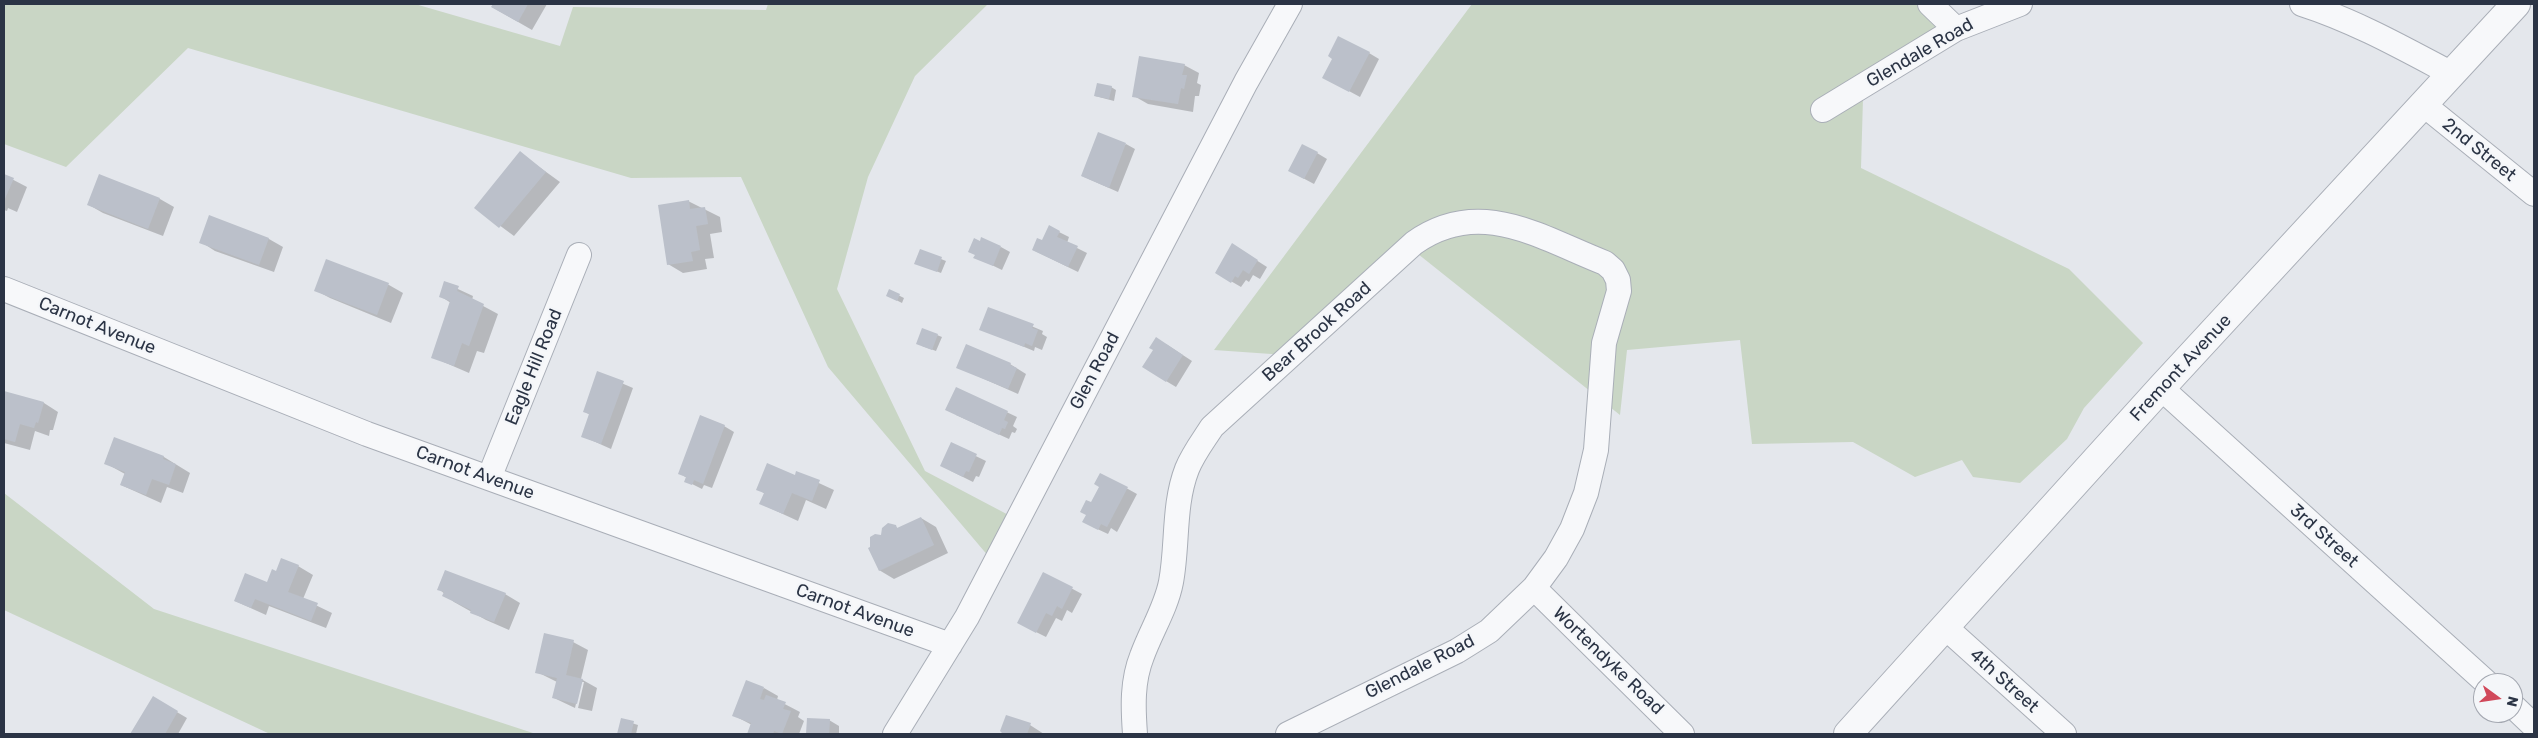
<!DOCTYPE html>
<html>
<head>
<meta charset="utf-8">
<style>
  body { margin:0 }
  #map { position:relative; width:2538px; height:738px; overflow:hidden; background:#e4e7ec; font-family:Rubik,sans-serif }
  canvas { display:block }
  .frame { position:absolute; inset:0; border:5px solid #2b3445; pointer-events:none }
  .north { position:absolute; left:2473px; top:673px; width:50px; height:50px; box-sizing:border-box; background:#f4f6f9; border:1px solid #a4a8b1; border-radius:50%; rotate:104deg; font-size:14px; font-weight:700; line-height:20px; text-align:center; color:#2b3445 }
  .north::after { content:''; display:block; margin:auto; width:18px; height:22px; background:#d1495b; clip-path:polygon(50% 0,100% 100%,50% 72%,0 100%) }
</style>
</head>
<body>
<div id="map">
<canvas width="2538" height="738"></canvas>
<div class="frame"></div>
<div class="north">N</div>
</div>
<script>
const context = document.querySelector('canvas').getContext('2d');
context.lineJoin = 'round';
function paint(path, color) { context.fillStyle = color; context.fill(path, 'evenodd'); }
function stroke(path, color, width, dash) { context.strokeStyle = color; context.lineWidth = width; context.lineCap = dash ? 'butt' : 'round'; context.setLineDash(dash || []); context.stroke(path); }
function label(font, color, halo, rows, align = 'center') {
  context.font = font + ' Rubik,sans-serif'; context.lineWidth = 4.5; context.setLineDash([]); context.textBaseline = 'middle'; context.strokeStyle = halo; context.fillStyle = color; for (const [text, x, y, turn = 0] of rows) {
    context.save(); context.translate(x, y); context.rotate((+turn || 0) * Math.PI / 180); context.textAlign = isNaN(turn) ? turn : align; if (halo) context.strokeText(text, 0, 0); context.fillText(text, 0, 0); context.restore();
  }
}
paint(new Path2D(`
  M4,4H415L560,46L573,7L766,10L768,4H988L915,76L868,177L837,289L925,471L1018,520L995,564L828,367L741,177L631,178L188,48L66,167L4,144Z
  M1472,4H1939L1951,16L1863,98L1861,168L2069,269L2143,343L2084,408L2067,439L2020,483L1973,477L1962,460L1915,477L1853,442L1752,444L1740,340L1627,350L1620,415L1418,254L1300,356L1214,350Z
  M4,493L154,609L536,734H270L4,610Z`), '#c9d6c5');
paint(new Path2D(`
  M494,4H547L532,30L492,7Z
  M1369,53L1379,59L1360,97L1334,83V58Z
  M1184,65L1199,73L1197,83L1201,85L1199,96H1195L1193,112L1148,104L1134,96Z
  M1111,87L1116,90L1114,101L1095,96Z
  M1126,144L1135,149L1118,192L1082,176Z
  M520,153L560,182L514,236L476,208Z
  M1317,153L1327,159L1314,184L1299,176Z
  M4,175L27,187L17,212L8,208L7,211L4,210Z
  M100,176L160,199L174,207L163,236L103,213L89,205Z
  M688,201L720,217L722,232L710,234L714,258L705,259L707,269L683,273L668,264Z
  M210,217L269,239L283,247L274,272L215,251L201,242Z
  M1049,227L1069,237L1067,243L1087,253L1078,272L1033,250L1042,242Z
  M1001,247L1010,252L1002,270L975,257Z
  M921,251L946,261L941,273L920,265Z
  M1242,251L1267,267L1260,279L1253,275L1249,282L1246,280L1241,287L1217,273Z
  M327,260L389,285L403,293L391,323L330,298L315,290Z
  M445,283L473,296L472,300L498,314L484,353L477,351L469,373L432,357L451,303L440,296Z
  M890,291L904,298L902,303L892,298Z
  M989,308L1043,331L1042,334L1047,337L1042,350L1035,347L1034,351L981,329Z
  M937,335L942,337L936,351L922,346Z
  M1166,344L1192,361L1176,387L1166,381Z
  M1010,364L1026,374L1018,394L957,367Z
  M598,373L633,388L611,449L582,436L590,415L584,411Z
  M956,388L1017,417L1013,426L1017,429L1015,433L1012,432L1009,439L956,415Z
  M4,392L44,403L58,412L53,430H50L49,436L35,431L30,450L4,443Z
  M724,426L734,432L712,488L704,485L702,489L686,481L687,478L679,473Z
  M114,439L164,457L190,473L183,493L167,487L161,503L121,485L125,474L105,463Z
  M951,444L986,461L979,477L976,476L973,482L951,471Z
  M797,473L834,490L826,509L806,500L798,521L761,504L765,494L758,489L796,476Z
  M1101,474L1137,494L1117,532L1111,528L1108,534L1093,527L1087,515L1100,486Z
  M921,518L936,527L948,553L894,579L879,570L872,548L896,527L899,529Z
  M298,566L313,575L303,599L332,613L326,628L269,606L266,615L235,601L268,583L277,573Z
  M1043,573L1082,594L1072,613L1067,610L1062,621L1056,618L1046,637L1028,628Z
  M439,589L505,594L520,603L509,630L486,620L454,602Z
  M573,642L588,650L581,679L597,688L592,711L578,708L584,682H581L575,708L554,698L557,682L537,672Z
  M764,688L778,696L777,700L800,712L798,717L804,721L799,734H748L752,725L733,715Z
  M153,698L187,718L178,734H131Z
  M808,719L829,720L839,726V734H808Z
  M622,720L638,725L636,734H618Z
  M1030,725L1044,734H1004L1005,732Z`), '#0003');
paint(new Path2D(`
  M493,4H528L518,22L491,7Z
  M1338,36L1370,52L1349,92L1322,78L1332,59L1328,56Z
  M1139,56L1185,64L1182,75H1187L1184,89L1181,88L1178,104L1132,97Z
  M1097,83L1112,86L1109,99L1094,96Z
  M1098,132L1126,143L1109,188L1081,176Z
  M1302,144L1318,152L1304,179L1288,171Z
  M520,151L546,172L499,228L474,208Z
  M4,174L14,178L4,201Z
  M99,174L160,198L148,229L87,205Z
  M689,200L690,209L705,207L708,224L696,226L700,250L691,252L693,261L667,265L658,205Z
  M209,215L269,238L259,265L199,243Z
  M1049,225L1060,231L1057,237L1078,246L1068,267L1032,250L1037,238L1042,240Z
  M981,237L1001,246L993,266L973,258L975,255L968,252L974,238L980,241Z
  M1232,243L1258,260L1249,274L1243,270L1238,278L1235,276L1231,283L1215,273Z
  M920,249L942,257L937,272L914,264Z
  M326,259L389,283L377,315L314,291Z
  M444,281L459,286L457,291L484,304L469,346L462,343L454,366L431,358L450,301L439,297Z
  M889,289L900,294L897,301L886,296Z
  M988,307L1034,324L1032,328L1038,330L1032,346L1025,343L1024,347L979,330Z
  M922,328L938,334L932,350L916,344Z
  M1156,337L1183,355L1166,382L1142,367L1153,350L1149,348Z
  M966,344L1011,363L1010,365L1017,368L1008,389L956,368Z
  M597,371L624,381L601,444L581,437L589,414L583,412Z
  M956,387L1008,411L1004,420L1008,422L1005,429L1002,428L999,435L945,410Z
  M4,391L44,402L38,423L36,422L34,428L20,424L15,442L4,439Z
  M700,415L725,425L703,484L694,480L692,485L684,482L686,477L678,474Z
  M114,437L164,456L163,459L176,464L169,485L152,479L146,495L120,485L125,472L104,464Z
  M951,442L977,454L969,472L966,471L963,477L940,466Z
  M767,463L795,475L796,471L820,480L812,501L792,493L783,514L759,504L764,493L756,490Z
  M1100,473L1128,487L1107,527L1101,524L1098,530L1082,522L1086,515L1080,512L1086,500L1091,502L1099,487L1094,484Z
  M921,517L934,545L879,571L868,548L870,547V537L875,534L881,535L882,528L888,523L896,525L897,528Z
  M281,558L299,565L288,592L318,603L311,621L255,599L251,608L234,601L245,573L267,582L272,569L276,571Z
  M445,570L506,593L494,622L470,613L471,610L442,596L444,592L437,590Z
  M1043,572L1073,587L1062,609L1057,606L1052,616L1046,613L1036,633L1017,623Z
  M544,633L574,640L566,675L583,679L577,704L552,698L557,678L535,673Z
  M746,680L764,687L760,699L764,700L766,695L786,702L783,709L791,711L782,734L774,731L773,734H747L751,723L732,716Z
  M153,696L178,711L165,734H130Z
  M1006,715L1031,723L1027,734H1003L1000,731Z
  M621,718L634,721L631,734H617Z
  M807,718L830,719L829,734H806Z`), '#bbc0ca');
const minor = new Path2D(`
  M1930,4L1956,29
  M2302,4C2355,21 2403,48 2452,74
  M2424,105L2534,194
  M1823,110L1956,29L2020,4
  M4,289L367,434L950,645
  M2161,388L2487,683
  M489,478L579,255
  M1534,588L1682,734
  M1945,627L2064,734
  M2513,706L2534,726
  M895,734L967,617L1246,82L1290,4
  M1135,734C1133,707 1132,681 1142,656C1151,631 1166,608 1171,582C1178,545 1173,505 1187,469C1193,454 1203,441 1212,427L1414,243C1480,196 1541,238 1605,263L1613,270L1618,280L1619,291L1604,343L1596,450L1586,493L1572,529L1556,558L1534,588L1489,631L1457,651L1288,734`);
const tertiary = new Path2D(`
  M1848,734L2161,388L2516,4`);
stroke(minor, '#a9aeb7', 26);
stroke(tertiary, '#a9aeb7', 30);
stroke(minor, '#f7f8fa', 24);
stroke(tertiary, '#f7f8fa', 28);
label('18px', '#2b3445', '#f4f6f9', [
  ["Glendale Road",1920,53,-30],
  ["2nd Street",2479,150,39],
  ["Carnot Avenue",97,326,22],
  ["Bear Brook Road",1317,332,-42],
  ["Eagle Hill Road",534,367,-68],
  ["Fremont Avenue",2181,368,-47],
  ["Glen Road",1095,371,-62],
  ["Carnot Avenue",475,473,20],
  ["3rd Street",2324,536,42],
  ["Carnot Avenue",855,611,20],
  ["Wortendyke Road",1608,661,44],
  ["Glendale Road",1420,667,-27],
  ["4th Street",2004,681,42]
]);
</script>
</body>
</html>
